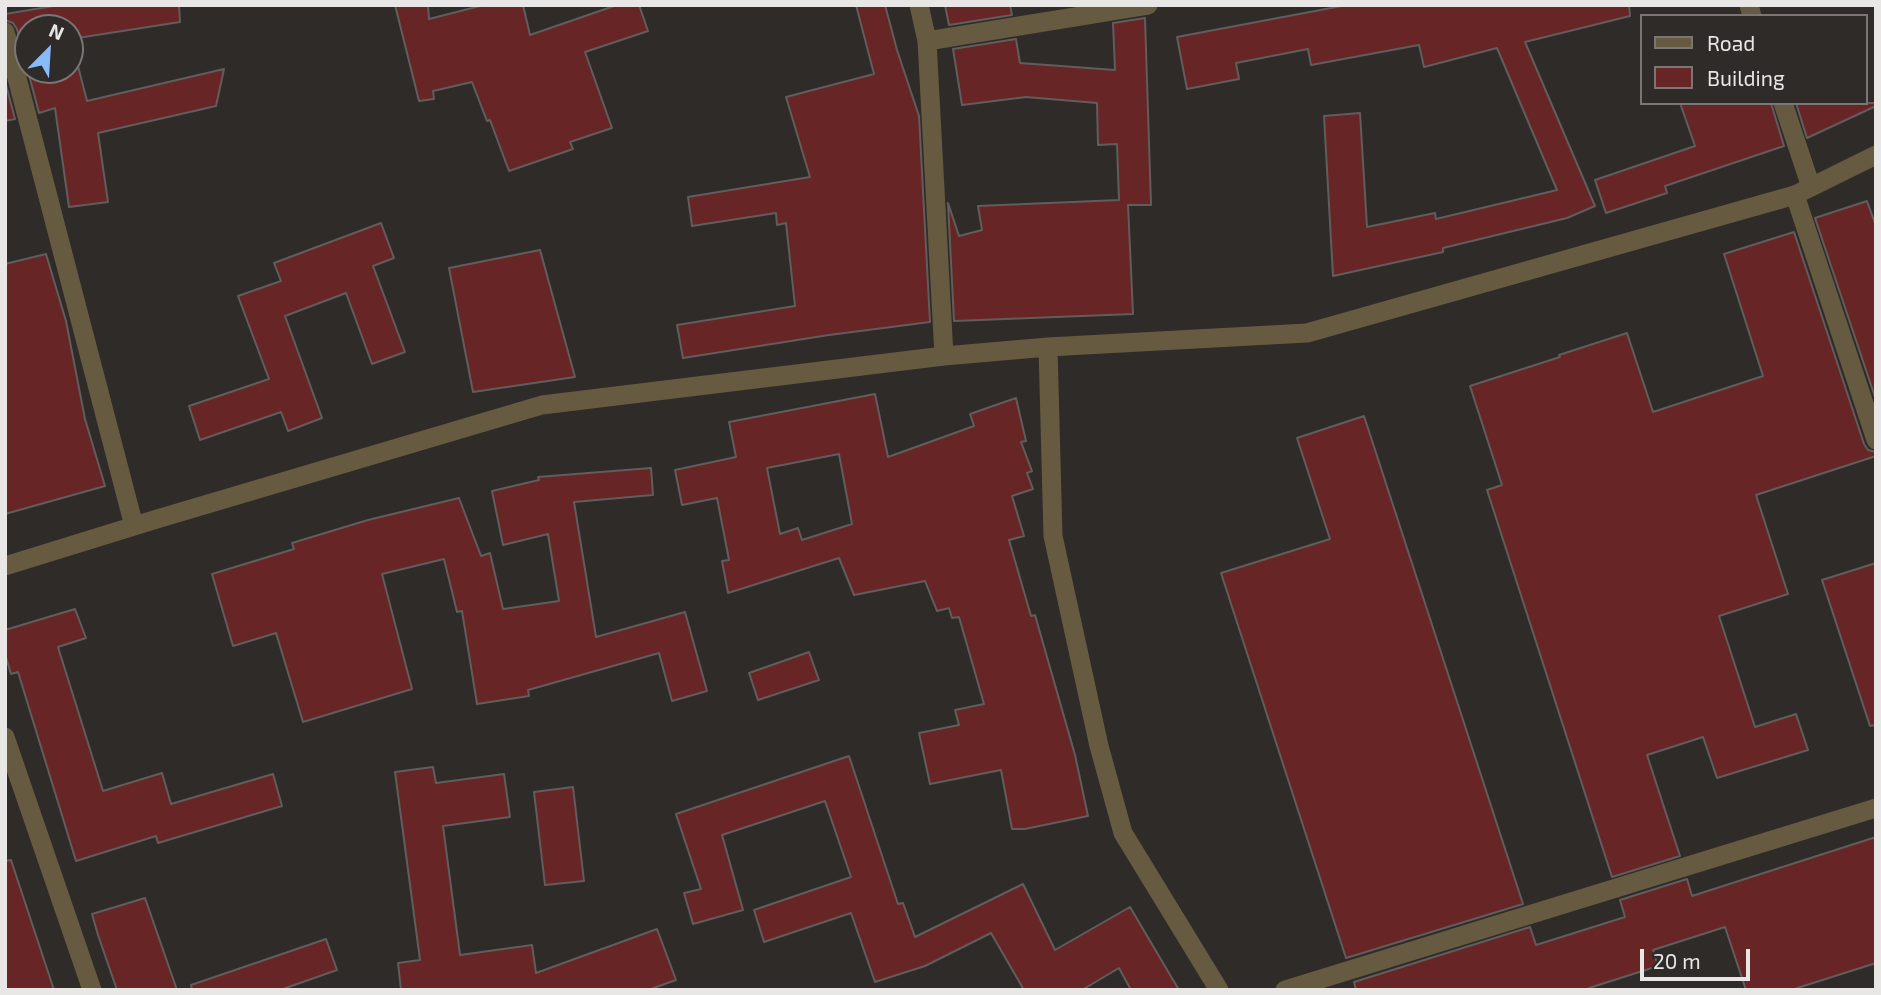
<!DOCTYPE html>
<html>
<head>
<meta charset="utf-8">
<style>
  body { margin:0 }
  #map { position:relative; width:1881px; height:995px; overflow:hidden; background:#2e2b29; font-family:"Exo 2",sans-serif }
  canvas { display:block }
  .frame { position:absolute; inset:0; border:7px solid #e9e7e6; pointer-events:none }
  .legend { position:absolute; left:1640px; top:14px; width:228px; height:91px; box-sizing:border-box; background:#2e2b29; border:2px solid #797675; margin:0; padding:9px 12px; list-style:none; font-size:21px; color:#e9e7e6 }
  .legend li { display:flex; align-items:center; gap:14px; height:35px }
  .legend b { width:35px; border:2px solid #797675 }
  .north { position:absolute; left:14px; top:14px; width:70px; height:70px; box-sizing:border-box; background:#2e2b29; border:2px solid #797675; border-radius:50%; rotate:24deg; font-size:19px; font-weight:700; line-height:28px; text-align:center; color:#e9e7e6 }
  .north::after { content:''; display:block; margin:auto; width:24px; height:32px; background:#87bbfb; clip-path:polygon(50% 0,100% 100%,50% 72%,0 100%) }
  .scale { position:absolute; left:1640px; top:949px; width:110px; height:32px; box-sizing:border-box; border:4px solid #e9e7e6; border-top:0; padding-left:9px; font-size:21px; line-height:24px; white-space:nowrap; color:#e9e7e6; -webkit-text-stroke:5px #2e2b29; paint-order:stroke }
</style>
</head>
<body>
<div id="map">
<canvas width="1881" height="995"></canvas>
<div class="frame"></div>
<ul class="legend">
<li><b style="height:9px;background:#665b40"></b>Road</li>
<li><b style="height:19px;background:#672525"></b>Building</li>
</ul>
<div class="north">N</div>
<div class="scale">20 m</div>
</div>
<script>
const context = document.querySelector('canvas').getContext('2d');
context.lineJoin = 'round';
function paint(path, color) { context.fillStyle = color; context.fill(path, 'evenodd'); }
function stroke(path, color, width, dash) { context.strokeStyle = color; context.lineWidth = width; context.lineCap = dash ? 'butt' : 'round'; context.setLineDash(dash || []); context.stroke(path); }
const building = new Path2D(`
  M60,5H179L180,22L71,39L87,101L224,69L216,106L98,133L108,202L69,207L55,108L39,113L17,29L13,23L5,20V14ZM28,28H70V70H28Z
  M395,5H428L429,19L484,5H523L530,35L617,5H639L648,31L585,52L612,128L570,142L573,149L509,171L490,120L487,121L472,82L433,91L434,99L419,101Z
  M856,5H885L897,50L919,116L930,322L829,335L683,358L677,325L795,306L786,223L777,225L776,213L692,226L688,197L810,177L786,97L874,74Z
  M945,5H1010L1012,15L949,25Z
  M1347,5H1629L1630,16L1525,42L1595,206L1567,218L1443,248V252L1333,276L1324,116L1360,113L1367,227L1435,213L1436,219L1557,190L1497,48L1424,67L1419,45L1311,65L1308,49L1236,63L1239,79L1187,89L1177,37Z
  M1145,18L1151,205H1128L1133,314L954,321L948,203L959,236L982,230L978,206L1119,200L1117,144L1098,145L1097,103L1026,97L962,105L953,49L1016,39L1020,63L1115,70L1113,23Z
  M5,81L15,119L5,121Z
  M1680,103H1771L1784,146L1665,186L1667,193L1606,213L1595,180L1695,146Z
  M1796,103H1876V106L1807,138Z
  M1867,201L1876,226V400L1815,218Z
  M381,223L394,258L373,266L405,352L372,364L346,293L285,316L322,418L288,431L281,412L200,440L189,406L269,379L238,296L281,281L274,263Z
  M1794,232L1864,444L1868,450L1876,452V456L1756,495L1788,594L1719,616L1755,727L1796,714L1808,750L1717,778L1703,737L1647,755L1680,856L1612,877L1487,490L1502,485L1470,386L1560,357L1559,355L1627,333L1653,412L1763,376L1724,254Z
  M540,250L575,377L473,392L449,268Z
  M46,254L66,321L85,419L105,486L5,514V264Z
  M875,394L888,457L974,426L970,414L1016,398L1026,441L1021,442L1032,471L1027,473L1033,489L1012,496L1024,536L1009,540L1031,616L1035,615L1075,755L1088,816L1025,829H1012L1001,770L930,784L919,733L959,725L955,710L984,704L959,617L952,618L949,608L937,611L925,581L854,595L839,558L728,593L722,561L729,560L717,498L682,505L675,470L736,457L729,422ZM839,454L852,524L802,540L798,528L780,534L767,468Z
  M1364,416L1523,904L1346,958L1221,573L1330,539L1297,438Z
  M651,468L653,495L574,502L596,637L685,612L707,691L672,701L659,653L528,690L529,696L477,704L462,611L457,612L444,559L382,574L412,689L303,722L276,633L233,646L212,574L294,549L292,543L368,520L459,498L481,556L490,553L503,609L559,601L548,534L503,545L492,491L539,480L538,477Z
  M1876,563V725L1870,726L1822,580Z
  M75,609L86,638L58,647L103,791L162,773L171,804L273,774L282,806L158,843L156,836L76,861L18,672L11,674L5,654V630Z
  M809,652L819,680L758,700L749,673Z
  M849,756L898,904L903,903L915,937L1023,884L1055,950L1130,907L1179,990H1131L1119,968L1082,990H1024L991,933L925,966L875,982L851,913L764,942L754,910L851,877L825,801L722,835L743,910L693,924L684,893L701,889L676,814Z
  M433,767L436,783L504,774L510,817L443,826L460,955L532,945L536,973L657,929L676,980L648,990H401L398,963L420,960L395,772Z
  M573,787L584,881L545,885L534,792Z
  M1876,837V963L1791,990H1746L1725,927L1653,950L1658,966L1583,990H1356L1354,982L1530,927L1536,945L1625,917L1620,900L1687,879L1692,896Z
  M11,860L54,990H5V861Z
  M145,898L177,990H117L98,935L92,914Z
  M326,939L337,970L280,990H192L191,985Z`);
paint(building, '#672525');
stroke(building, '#615d5c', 2);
stroke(new Path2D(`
  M919,5L927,41L944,356
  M1749,5L1752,16
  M5,32L134,526
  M927,41L1148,5
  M1783,103L1811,187
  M1795,195L1876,440
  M1048,347L1053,536L1099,746L1123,833L1219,990
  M5,566L157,519L542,405L944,356L1048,347L1307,333L1795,195L1876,155
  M5,737L92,990
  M1285,990L1876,808`), '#665b40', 19);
</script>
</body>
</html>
